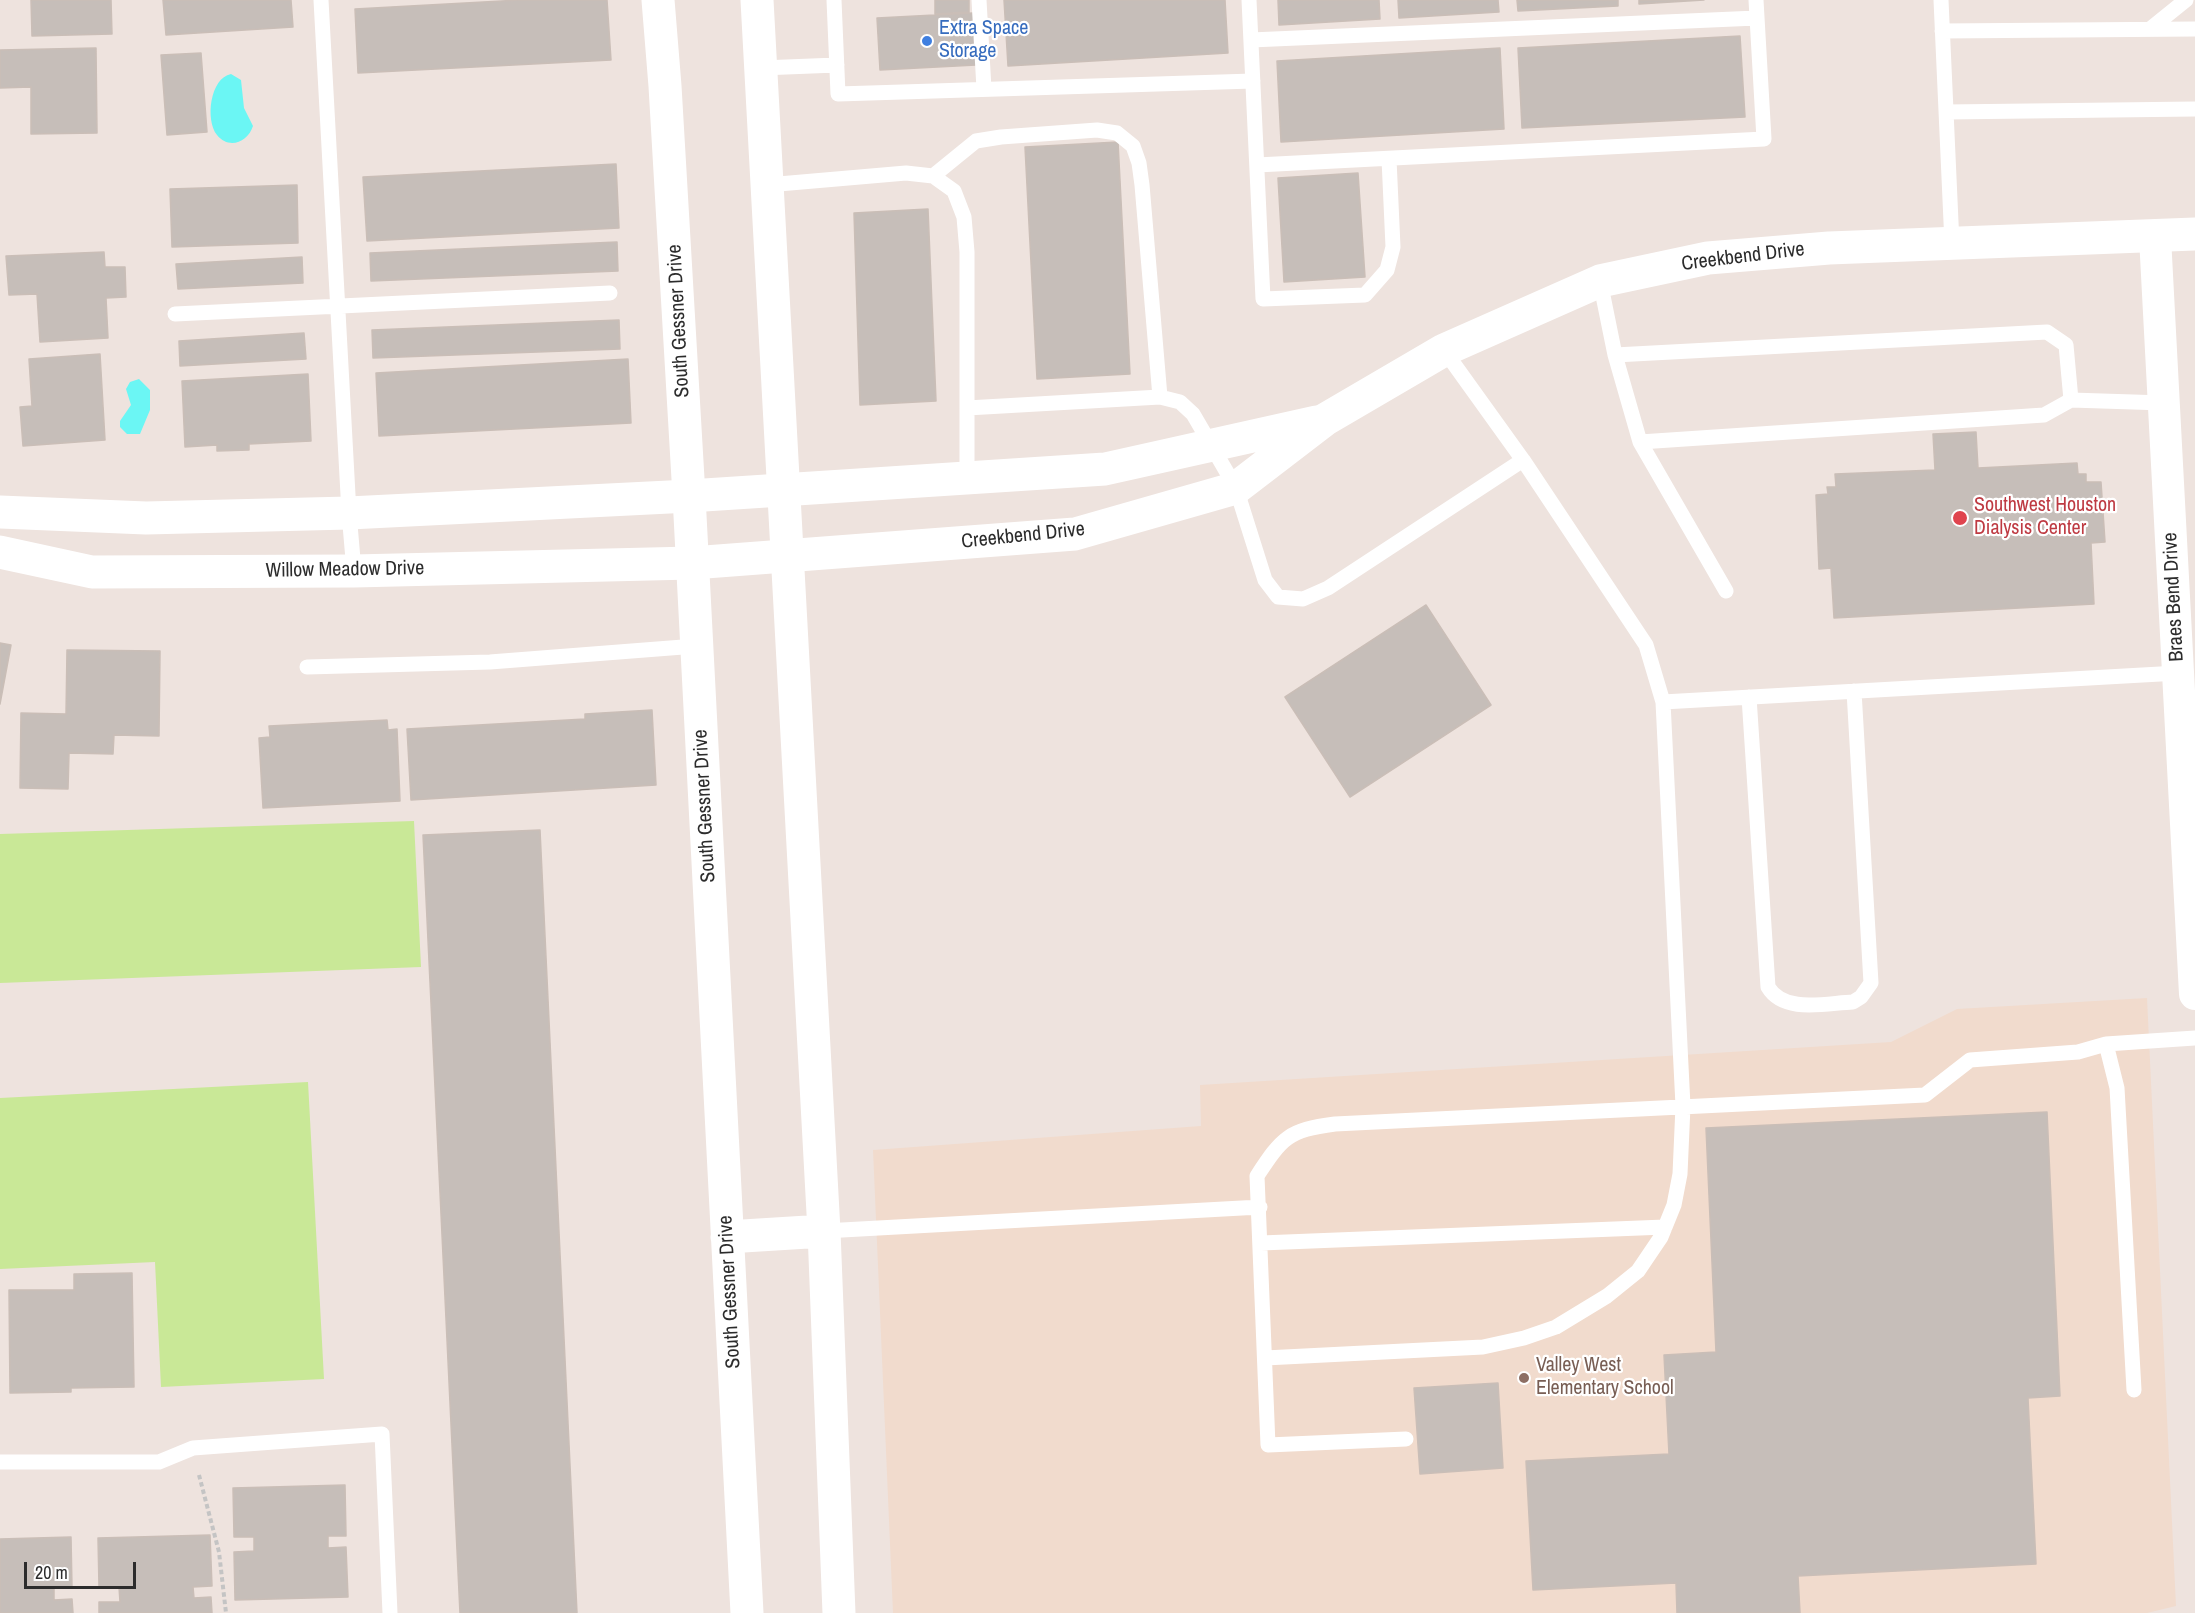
<!DOCTYPE html>
<html>
<head>
<meta charset="utf-8">
<style>
  body { margin:0 }
  #map { position:relative; width:2195px; height:1613px; overflow:hidden; background:#eee3de; font-family:"Archivo Narrow",sans-serif }
  canvas { display:block }
  .scale { position:absolute; left:24px; top:1562px; width:112px; height:27px; box-sizing:border-box; border:3px solid #2c2c2c; border-top:0; padding-left:8px; font-size:18px; line-height:21px; white-space:nowrap; color:#2c2c2c; -webkit-text-stroke:4px #fff; paint-order:stroke }
</style>
</head>
<body>
<div id="map">
<canvas width="2195" height="1613"></canvas>
<div class="scale">20 m</div>
</div>
<script>
const context = document.querySelector('canvas').getContext('2d');
context.lineJoin = 'round';
function paint(path, color) { context.fillStyle = color; context.fill(path, 'evenodd'); }
function stroke(path, color, width, dash) { context.strokeStyle = color; context.lineWidth = width; context.lineCap = dash ? 'butt' : 'round'; context.setLineDash(dash || []); context.stroke(path); }
function label(font, color, halo, rows, align = 'center') {
  context.font = font + ' "Archivo Narrow",sans-serif'; context.lineWidth = 4.5; context.setLineDash([]); context.textBaseline = 'middle'; context.strokeStyle = halo; context.fillStyle = color; for (const [text, x, y, turn = 0] of rows) {
    context.save(); context.translate(x, y); context.rotate((+turn || 0) * Math.PI / 180); context.textAlign = isNaN(turn) ? turn : align; if (halo) context.strokeText(text, 0, 0); context.fillText(text, 0, 0); context.restore();
  }
}
paint(new Path2D(`
  M2147,998L2176,1606L2147,1613H893L873,1150L1201,1126L1200,1085L1891,1042L1957,1009Z`), '#f1dbcd');
paint(new Path2D(`
  M414,821L421,967L0,983V834Z
  M308,1082L324,1379L161,1387L155,1262L0,1269V1098Z`), '#c9e897');
paint(new Path2D(`
  M231,74L241,80L244,108L253,126C248,142 229,150 217,135C205,120 210,78 231,74Z
  M139,379L150,390V410L140,434H127L120,427V421L131,405L126,389L130,382Z`), '#6bf6f4');
const building = new Path2D(`
  M31,0H111L112,34L32,36Z
  M163,0H291L293,27L166,35Z
  M520,0H607L611,60L358,73L355,9Z
  M935,0H969V12L935,14Z
  M1004,0H1225L1228,53L1008,66Z
  M1278,0H1379L1380,19L1279,25Z
  M1398,0H1498L1499,12L1399,18Z
  M1517,0H1618V6L1518,11Z
  M1639,0H1704L1639,4Z
  M973,13L976,65L880,70L877,18Z
  M1740,36L1745,117L1522,128L1518,48Z
  M96,48L97,133L31,134V87L0,88V50Z
  M1500,48L1504,129L1281,142L1277,61Z
  M201,53L207,132L167,135L161,55Z
  M1118,142L1130,374L1037,379L1025,147Z
  M616,164L619,228L367,241L363,177Z
  M1358,173L1365,277L1284,282L1278,178Z
  M297,185L298,243L172,247L170,189Z
  M928,209L936,401L860,405L854,213Z
  M617,242L618,271L371,281L370,253Z
  M104,252L105,267H125L126,297L106,298L108,338L40,342L37,294L9,295L6,256Z
  M302,257L303,283L178,289L176,264Z
  M619,320L620,349L373,358L372,330Z
  M304,333L306,359L180,366L179,341Z
  M100,354L105,440L23,446L20,407L32,406L29,359Z
  M628,359L631,423L379,436L376,373Z
  M308,374L311,441L249,444V450L217,451V445L185,447L182,381Z
  M1976,432L1978,468L2077,463L2078,474H2086V482H2101L2105,542L2091,543L2094,604L1834,618L1831,568L1819,569L1816,495L1828,494L1827,487H1836L1835,474L1935,470L1933,434Z
  M1426,605L1491,705L1350,797L1285,697Z
  M0,643L11,645L0,704Z
  M67,650L160,651L159,736L114,735L113,754L69,753L68,789L20,788L21,713L66,714Z
  M652,710L656,785L411,800L407,729L585,719V714Z
  M387,720L388,730L397,729L400,801L263,808L259,738L270,737L269,726Z
  M540,830L577,1613H460L423,835Z
  M2047,1112L2060,1396L2028,1398L2036,1564L1798,1576L1800,1613H1677L1676,1583L1533,1590L1526,1461L1669,1454L1664,1355L1716,1352L1706,1128Z
  M132,1273L134,1387L71,1388V1392L10,1393L9,1290H74V1274Z
  M1498,1383L1503,1468L1420,1474L1414,1388Z
  M345,1485L346,1536H328V1548L346,1547L348,1597L235,1600L234,1552L254,1551V1537H234L233,1488Z
  M210,1535L212,1586L193,1587L194,1598L211,1597L212,1613H99V1602H120L119,1587H99L98,1538Z
  M71,1537L72,1588H54V1600L72,1599L73,1613H0V1539Z`);
paint(building, '#c6beb9');
stroke(building, '#cabeb7', 1.5);
stroke(new Path2D(`
  M199,1475L219,1552L226,1613`), '#c4c4c4', 4, [4.5, 3]);
stroke(new Path2D(`
  M321,0L349,513L354,571
  M834,0L838,94L1253,81
  M979,0L984,89
  M1249,0L1263,299L1365,295L1387,270L1393,247L1389,159
  M1941,0L1952,244
  M2150,29L2186,0
  M1942,31L2195,29
  M1251,40L1757,18
  M761,68L837,65
  M1946,112L2195,109
  M1257,165L1764,139L1756,0
  M933,176L976,141L1001,137L1097,130L1117,133L1133,146L1139,163L1142,185L1160,397
  M767,185L906,173L933,176L954,191L964,217L967,252V478
  M1600,281L1615,355L1640,442L1726,591
  M175,314L610,293
  M1615,355L2047,332L2066,345L2071,400L2044,415L1640,442
  M2071,400L2164,403
  M967,408L1160,397L1180,402L1193,414L1200,426L1236,488L1265,580L1278,597L1303,599L1328,588L1523,460
  M307,667L490,662L696,646
  M1749,697L1768,987C1784,1014 1826,1003 1853,1002L1861,997L1871,983L1854,691
  M1663,702L2178,673
  M2106,1044L2195,1038
  M824,1231L1260,1207
  M1261,1243L1665,1227
  M1265,1358L1483,1347L1524,1338L1556,1327L1607,1296L1638,1271L1661,1237L1674,1205L1680,1174L1683,1106L1663,702L1646,645L1523,460L1444,350
  M1406,1439L1268,1445L1257,1176C1282,1138 1288,1130 1335,1124L1925,1095L1970,1060L2078,1052L2106,1044L2117,1088L2134,1390
  M0,1462H159L193,1448L382,1434L390,1613`), '#fff', 15);
stroke(new Path2D(`
  M2155,237L2195,994`), '#fff', 32);
stroke(new Path2D(`
  M0,512L146,518L349,513L689,496L1105,469L1316,422
  M0,552L92,572L354,571L692,563L1075,534L1236,488L1326,419L1444,350L1600,281L1708,258L1829,248L2195,234`), '#fff', 33);
stroke(new Path2D(`
  M658,0L665,86L689,496L747,1613
  M757,0L824,1231L839,1613
  M727,1237L824,1231`), '#fff', 33);
for (const [x, y, r, color] of [
  [927,41,6,"#3f7fe0"],
  [1960,518,8,"#e0444e"],
  [1524,1378,6,"#8d6e63"]
]) { const dot = new Path2D(); dot.arc(x, y, r, 0, 2 * Math.PI); context.fillStyle = color; context.fill(dot); stroke(dot, '#fff', 2); }
label('20px', '#366cbe', '#fff', [
  ["Extra Space",939,29],
  ["Storage",939,52]
], 'left');
label('20px', '#2c2c2c', '#fff', [
  ["Creekbend Drive",1743,257,-7],
  ["South Gessner Drive",679,321,-93],
  ["Creekbend Drive",1023,536,-6],
  ["Willow Meadow Drive",345,570,-1],
  ["Braes Bend Drive",2174,597,-93],
  ["South Gessner Drive",705,806,-93],
  ["South Gessner Drive",730,1292,-93]
]);
label('20px', '#be3a42', '#fff', [
  ["Southwest Houston",1974,506],
  ["Dialysis Center",1974,529]
], 'left');
label('20px', '#785e54', '#fff', [
  ["Valley West",1536,1366],
  ["Elementary School",1536,1389]
], 'left');
</script>
</body>
</html>
